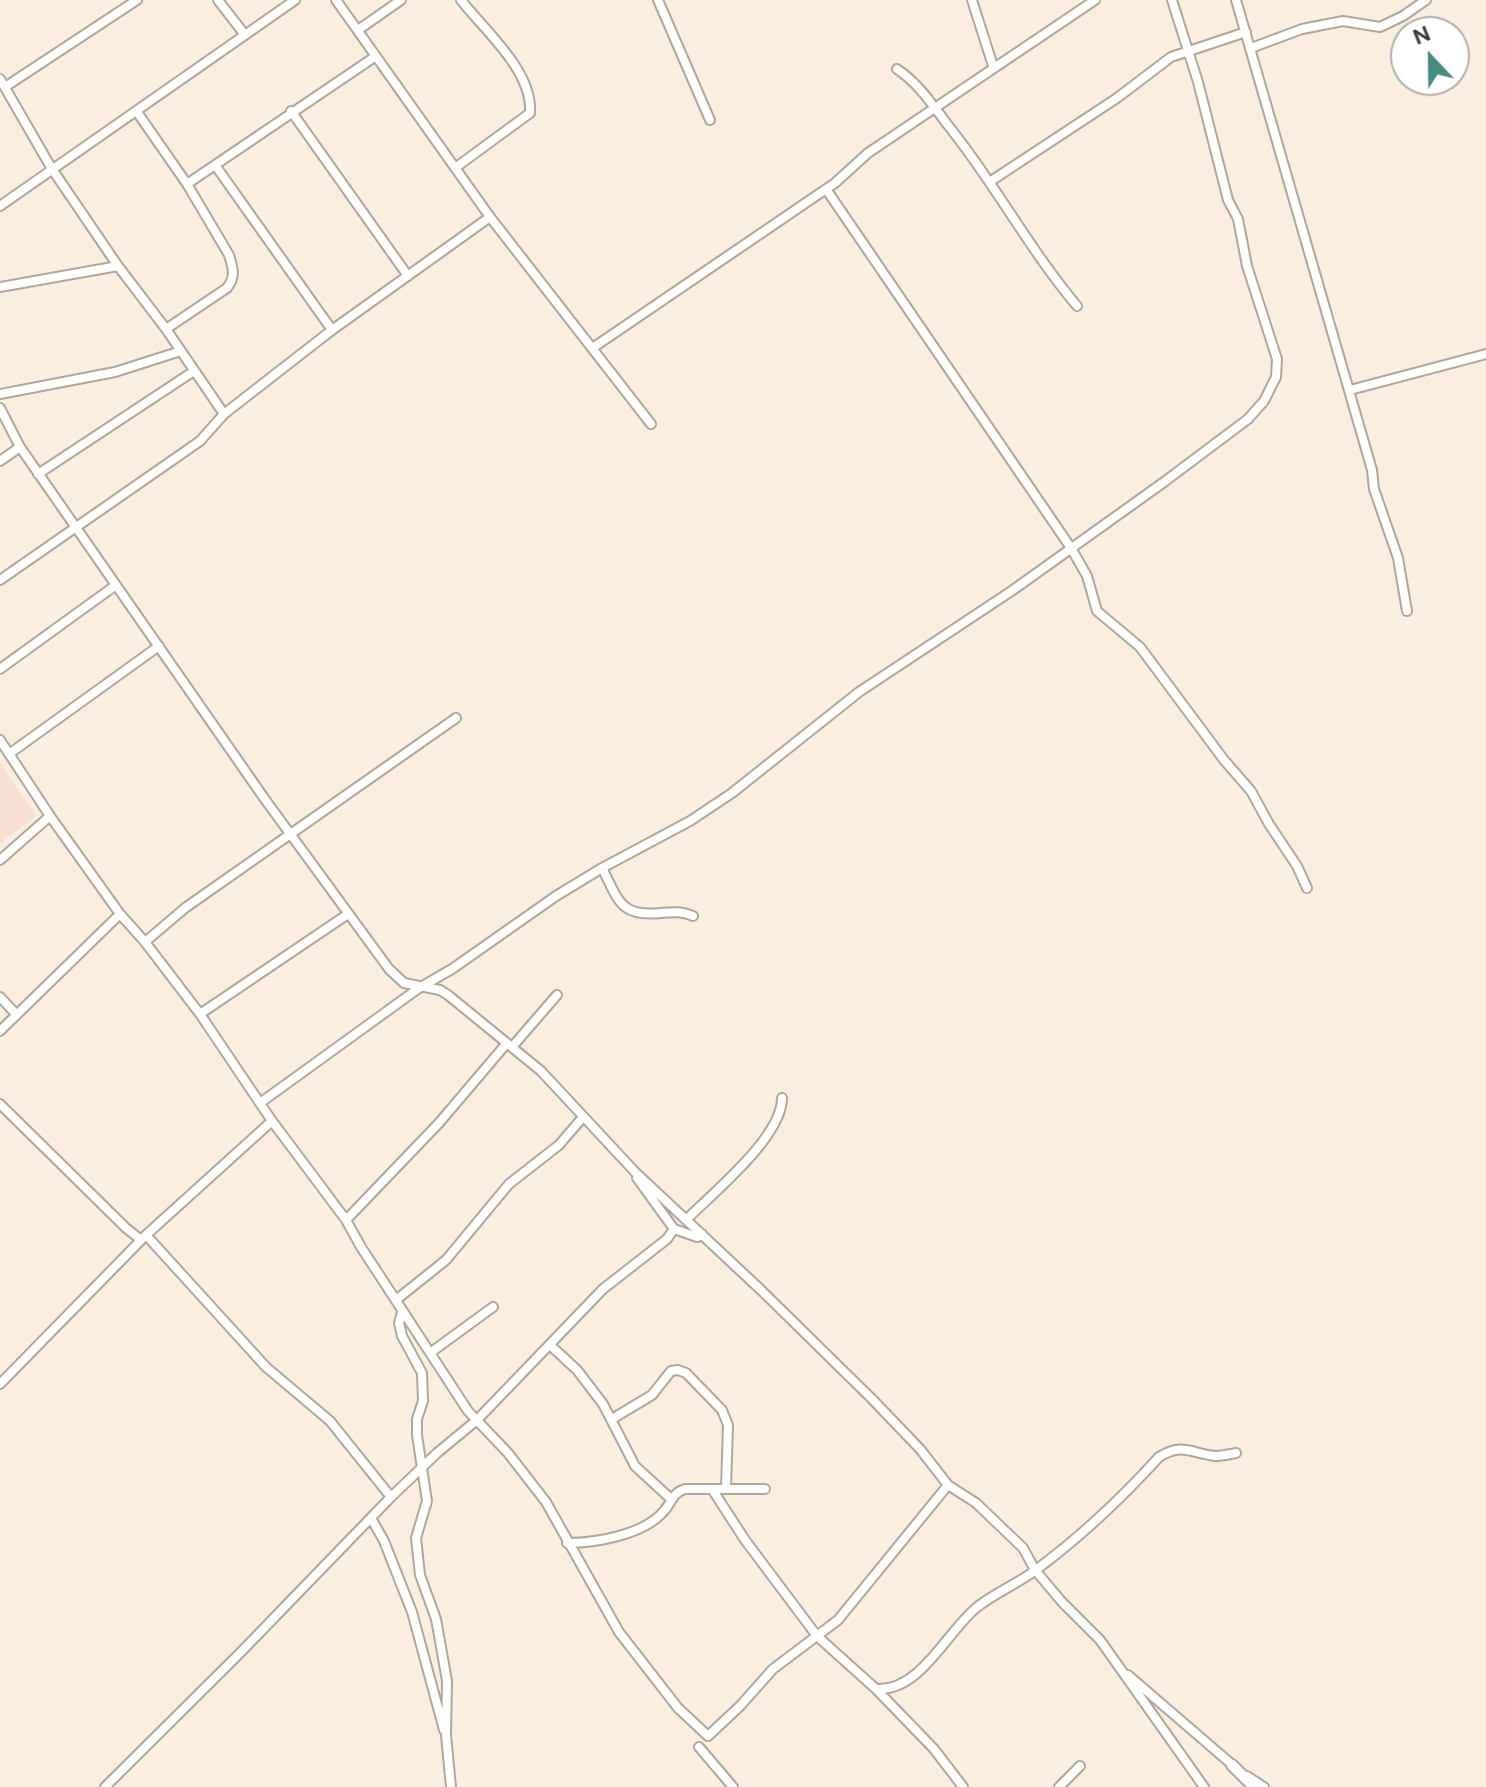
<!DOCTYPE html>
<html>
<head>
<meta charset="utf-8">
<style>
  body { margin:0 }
  #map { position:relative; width:1486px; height:1787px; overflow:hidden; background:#f9eedf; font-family:"DM Sans",sans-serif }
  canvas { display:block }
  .north { position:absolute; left:1390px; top:16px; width:80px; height:80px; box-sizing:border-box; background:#fff; border:2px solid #b1b0ad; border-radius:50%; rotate:338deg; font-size:22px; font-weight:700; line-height:32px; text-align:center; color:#3d3933 }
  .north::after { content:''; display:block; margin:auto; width:28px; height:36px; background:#488c81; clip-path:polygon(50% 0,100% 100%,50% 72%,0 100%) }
</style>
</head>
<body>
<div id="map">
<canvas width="1486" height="1787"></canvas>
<div class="north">N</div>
</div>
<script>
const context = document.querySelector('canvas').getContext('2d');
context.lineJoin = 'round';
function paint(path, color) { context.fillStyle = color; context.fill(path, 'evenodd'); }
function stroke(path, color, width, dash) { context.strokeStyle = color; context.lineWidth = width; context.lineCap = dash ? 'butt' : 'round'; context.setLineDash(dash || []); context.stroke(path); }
paint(new Path2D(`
  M0,763L36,816L0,843Z`), '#f7e1d4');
const minor = new Path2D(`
  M218,0L245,35
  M658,0L710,120
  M972,0L993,66
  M1236,0L1372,470L1374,489L1398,558L1407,611
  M358,30L401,0
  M1251,48L1302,29L1343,21L1380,27L1403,16L1426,0
  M897,69C919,84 931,103 947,124C994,182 1029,249 1077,306
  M0,79L52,169L118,266L166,329L224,414
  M5,87L137,0
  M291,111L408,276
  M137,112L187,184L229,255C233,268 236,277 227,288L166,329
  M215,165L332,330
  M455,168L530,113C533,71 485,31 461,0
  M991,181L1117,98L1171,57L1246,32
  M187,184L376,56
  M826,189L1071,548L1087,576L1097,611L1140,647L1224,760L1251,791L1269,824L1297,866L1307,888
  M0,206L295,0
  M490,217L651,424
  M0,287L118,266
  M594,347L835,183L868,153L1095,0
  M1350,390L1486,354
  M0,394L115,372L181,351
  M0,408L20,447L264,798L389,969L404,983L440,990L448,995L541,1071L636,1173L761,1290L872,1399L920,1449L948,1485L976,1503L1023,1548L1035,1570L1062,1602L1100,1640L1204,1787
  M0,461L20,447
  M38,474L194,371
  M0,580L200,441L224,414L332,330L490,217L336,0
  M0,669L116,585
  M0,740L50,816L120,914L145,942L200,1014L272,1121L346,1220L361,1247L468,1411L508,1453L546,1502L619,1632L678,1708L708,1736L740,1706L773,1669L838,1620L948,1485
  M9,754L159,646
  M0,860L50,816
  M602,868C619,901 620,917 661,913C674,912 681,911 693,916
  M145,942L185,908L456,718
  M0,997L16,1014
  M200,1014L348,914
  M0,1031L120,914
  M512,1047L557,995
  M260,1103L419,988L452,969L556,896L602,868L690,821L732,793L859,692L1013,590L1164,482L1248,419L1264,401L1276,377L1277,359L1247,266L1238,219L1228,200L1198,82L1172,0
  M0,1104L126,1228L141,1240
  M687,1219C714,1192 782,1137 782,1098
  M346,1220L439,1123L507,1043
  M674,1229L697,1237L702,1234
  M146,1235L266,1367L330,1421L391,1497
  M396,1300L446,1260L509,1184L559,1145L583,1117
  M402,1312L399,1323L402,1336L422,1373L423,1401L417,1419V1435L427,1501L416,1538L420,1575L436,1619L447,1681L446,1735L451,1787
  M550,1345L577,1370L603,1404L635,1466L671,1499
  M430,1353L493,1307
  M0,1384L146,1235L272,1121
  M612,1419L652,1395L671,1371L678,1370L686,1373L722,1410L728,1425L726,1488
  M712,1489L745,1540L817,1636L876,1689C920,1692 946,1633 976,1608C993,1594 1015,1585 1033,1572C1081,1537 1119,1501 1159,1457C1184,1442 1191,1454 1216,1456C1222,1456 1230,1454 1236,1453
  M371,1518L384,1541L412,1612L444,1730
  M567,1543C595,1543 644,1535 664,1511C672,1502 672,1493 685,1489H765
  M1128,1675L1236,1768
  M876,1689L934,1749L963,1787
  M699,1747L733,1787
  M1247,1776L1264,1787
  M105,1787L241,1652L391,1497L437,1453L477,1420L603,1289L667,1239L674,1229L637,1178
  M1059,1787L1080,1766`);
const tertiary = new Path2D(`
  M1232,1765L1254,1787`);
stroke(minor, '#b1a79a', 12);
stroke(tertiary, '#b1a79a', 14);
stroke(minor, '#fff', 8);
stroke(tertiary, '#fff', 10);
</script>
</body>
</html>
